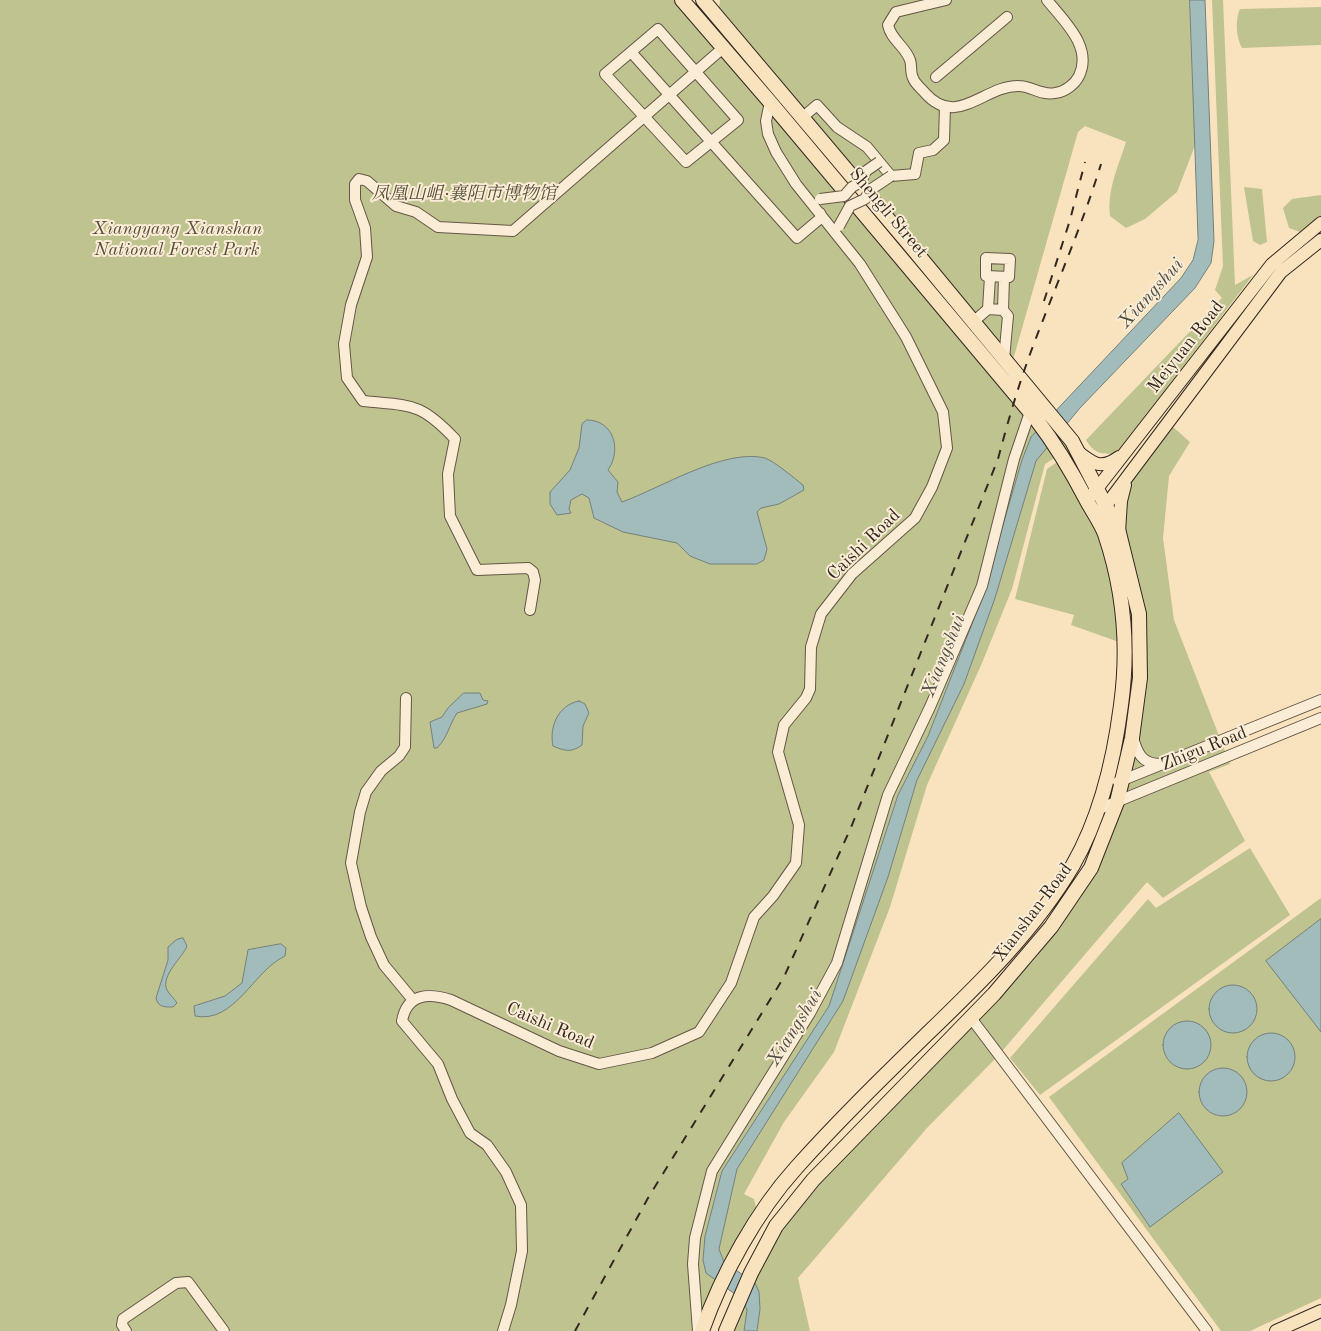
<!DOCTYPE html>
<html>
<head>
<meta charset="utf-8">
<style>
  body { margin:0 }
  canvas { display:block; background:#f9e2be }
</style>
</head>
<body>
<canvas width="1321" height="1331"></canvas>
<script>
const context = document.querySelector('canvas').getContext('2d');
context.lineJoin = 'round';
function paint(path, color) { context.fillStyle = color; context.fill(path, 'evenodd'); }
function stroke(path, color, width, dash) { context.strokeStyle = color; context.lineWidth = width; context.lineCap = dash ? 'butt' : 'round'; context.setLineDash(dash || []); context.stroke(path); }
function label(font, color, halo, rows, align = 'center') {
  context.font = font + ' "Old Standard TT","Noto Serif SC",serif'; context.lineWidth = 4; context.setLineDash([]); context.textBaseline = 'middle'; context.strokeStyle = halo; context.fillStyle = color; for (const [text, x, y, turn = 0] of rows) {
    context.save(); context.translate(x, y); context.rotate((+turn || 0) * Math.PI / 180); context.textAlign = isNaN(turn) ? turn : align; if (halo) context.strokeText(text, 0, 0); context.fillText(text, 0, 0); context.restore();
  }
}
paint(new Path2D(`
  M0,0H691L716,29L720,0H1190L1196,143L1177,192L1145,219L1126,228L1110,216C1107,190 1118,167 1126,142L1085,126L1078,132L1011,367L871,199L860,209L1005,390L1010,377L1071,448L1045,464L1012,589L982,663L927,785L890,907L834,1052L784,1122L744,1194L754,1199L759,1219L702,1331H0ZM717,30L737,40L852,176L840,185Z
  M1212,0H1223L1235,285L1253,275L1124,444L1115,454C1100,454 1094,453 1086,440L1222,298L1215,290L1223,266Z
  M1321,7V45L1242,48C1236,38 1235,19 1240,9Z
  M1244,187L1262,189L1267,242L1260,245L1253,241Z
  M1321,195V218L1303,233L1289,228L1283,208L1292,199Z
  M1173,427L1190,442L1169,476L1163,538L1174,620L1230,764L1209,772L1245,841L1163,898L1147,882L997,1057L927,1128L798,1278L810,1331H757L760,1309L752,1281L780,1230L835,1166L1035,959L1098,870L1134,760L1147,673L1145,616L1114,500Z
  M1060,460L1102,536L1113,581L1119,642L1071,625L1074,615L1015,599L1047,469Z
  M1250,848L1290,915L1040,1095L1010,1058L1148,899L1156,908Z
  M1321,898V1298L1250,1331H1221L1049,1097Z
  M743,1300L747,1310L744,1331H726Z`), '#bfc390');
const water = new Path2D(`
  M1190,0H1205L1214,241L1211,263L1195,288L1080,408L1036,461L995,598L964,684L917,780L888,877L843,1001L737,1169L719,1249L724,1262L755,1283L759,1292L760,1309L757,1331H744L747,1310L743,1300L706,1273L703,1260L705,1236L722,1171L829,1006L898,795L928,736L979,606L1022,460L1031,437L1181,278L1193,260L1198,240Z
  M587,420C614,420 622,450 608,470L618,482L617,492L622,502C661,488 724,448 765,458C774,461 794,478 803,485L804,490L779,504L761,508L757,512L767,549L764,560L757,564H710L690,556L677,543L623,532L594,518L589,498L582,494L571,500L569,509L571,513L557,515L550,504V492L570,470L579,448L582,424Z
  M464,693H480L483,700L488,701L487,704L457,713C449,725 448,737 437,748H434L430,722L442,717L448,708Z
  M579,701L585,704L589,713L583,726L582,745C571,753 565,751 553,746C549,727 558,705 579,701Z
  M1321,919V1032L1266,961Z
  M183,938L187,946C183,957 160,976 167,990C169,994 174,998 177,1003L173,1007C164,1007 158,1007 156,998L168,960V947L176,940Z
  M281,944L286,948L285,956C253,971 235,1024 195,1016L194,1006L225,996L242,983L248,950Z
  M1209 1009a24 24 0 1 1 48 0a24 24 0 1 1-48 0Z
  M1163 1045a24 24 0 1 1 48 0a24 24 0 1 1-48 0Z
  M1247 1057a24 24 0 1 1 48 0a24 24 0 1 1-48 0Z
  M1199 1092a24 24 0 1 1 48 0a24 24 0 1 1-48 0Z
  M1179,1113L1223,1172L1150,1227L1121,1184L1128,1179L1122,1163Z`);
paint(water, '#a1bcbb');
stroke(water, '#75817c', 1);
const minor = new Path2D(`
  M946,0L896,12L888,25C891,40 905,46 910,60C912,65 910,72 913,78C915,84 921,88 925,93C957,129 984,85 1019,86C1031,86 1042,96 1055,93C1065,92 1075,84 1079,76C1093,47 1064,21 1047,0
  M658,29L738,120L686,162L605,74Z
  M631,52L797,238L822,217L820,213
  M936,77L1007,17
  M803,117L817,105L837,127L867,147L891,176L915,174L919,153L933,150L944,140L945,106
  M986,258L1010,259L1009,277L986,276Z
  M988,309L990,277
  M1003,310L1004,277
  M973,322L988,309L1003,310L1008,316L1004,359
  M530,610L535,580L533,572L528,568L477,570L450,516L448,474L455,439C420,402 412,406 363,401L347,378L344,344L351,305L367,257L365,228L355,200V184L359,179L367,181L396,206L416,212L438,227L513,231L723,48
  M406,698L405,747L399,756L381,771L366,792L360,812L351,863L361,907L371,937L384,965L413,1000
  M1133,737C1137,753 1142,764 1160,764
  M1118,782L1321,700
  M1099,809L1321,718
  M971,1018L1207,1331
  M126,1331L122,1325L123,1319L176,1283L188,1282L224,1331
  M503,1331L511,1305L522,1251L521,1205L506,1172L487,1145L470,1133L452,1099L438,1064L402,1021C407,993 429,993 451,1000L559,1051L599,1064L652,1053L699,1032L731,983L754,917L773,896L796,863L799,825L778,752L784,725L806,698L810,689L811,647L821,614L852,574L915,518L932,487L947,448L943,412L906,337L860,264L796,184L776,152L768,134L766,121L770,102
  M698,1331L693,1264L695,1238L712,1171L810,1013L837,963L888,795L930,707L982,586L1014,459L1030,412`);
const major = new Path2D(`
  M1077,451C1093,464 1101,470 1119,457
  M1092,495L1272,264L1321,223
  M1101,512L1281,272L1321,240
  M1119,532L1121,501L1125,485
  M1276,1331L1321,1311`);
const highway = new Path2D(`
  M682,0L770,102L1036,419C1056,445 1072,472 1087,501C1093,512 1101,523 1105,534C1124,590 1129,647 1121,705C1114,760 1101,816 1073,865C1034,931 980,983 925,1036C881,1079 837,1122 796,1168C757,1211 721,1276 702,1331
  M703,0L909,244L1072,441L1118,529L1139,614L1140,678L1132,738L1117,802L1091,868L1051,927L994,994L813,1180L776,1226L751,1273L726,1331`);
stroke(minor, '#645746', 12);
stroke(major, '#33291e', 14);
stroke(highway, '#33291e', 16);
stroke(minor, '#fbecd5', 10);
stroke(major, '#f9e2be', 12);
stroke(highway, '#f9e2be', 14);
stroke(new Path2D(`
  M1044,301L1070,220L1085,162
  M575,1331L648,1198L784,977L852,825L998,459C1008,421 1019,383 1033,346C1056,285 1082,226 1101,164`), '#33291e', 2, [9, 9]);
const minorBridge = new Path2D(`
  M820,199L844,196L852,187L861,182L866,171L879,162
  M839,226L850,206L865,199L870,190L891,176`);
stroke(minorBridge, '#645746', 12, []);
stroke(minorBridge, '#fbecd5', 10);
label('italic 18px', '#56503a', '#fbecd5', [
  ["凤凰山岨·襄阳市博物馆",464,194],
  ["Xiangyang Xianshan",177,229],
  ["National Forest Park",177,250]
]);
label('18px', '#33291e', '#fbecd5', [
  ["Shengli Street",888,213,50],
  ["Meiyuan Road",1186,347,-52],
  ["Caishi Road",864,545,-44],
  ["Zhigu Road",1204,749,-22],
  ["Xianshan Road",1033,913,-53],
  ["Caishi Road",550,1026,23]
]);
label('italic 19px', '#4e4e45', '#fbecd5', [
  ["Xiangshui",1151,294,-48],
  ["Xiangshui",944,656,-68],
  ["Xiangshui",795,1028,-58]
]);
</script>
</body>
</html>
